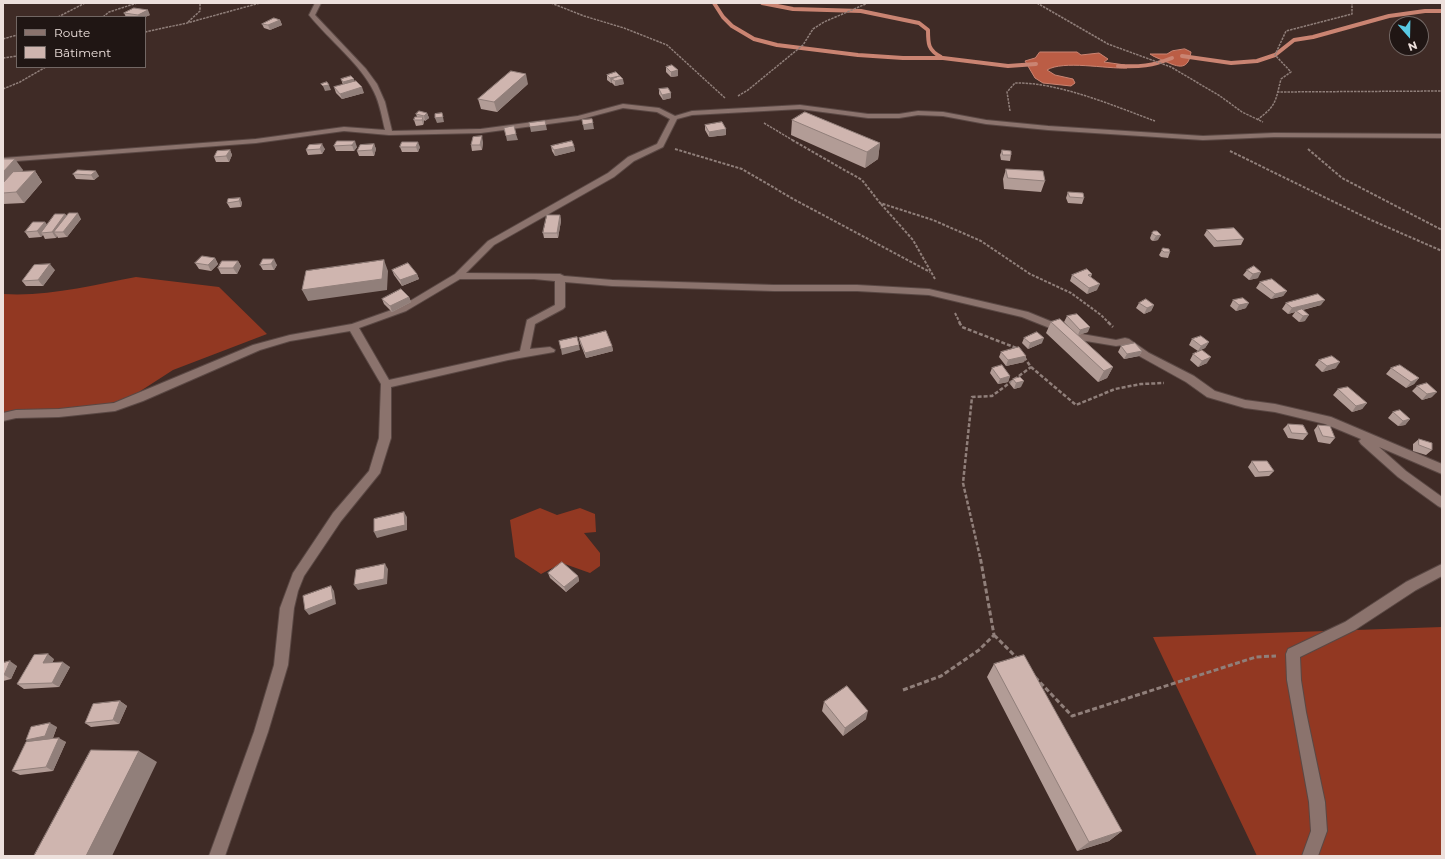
<!DOCTYPE html>
<html>
<head>
<meta charset="utf-8">
<style>
  body { margin:0 }
  #map { position:relative; width:1445px; height:859px; overflow:hidden; background:#3f2b26; font-family:Montserrat,sans-serif }
  canvas { display:block }
  .frame { position:absolute; inset:0; border:4px solid #ede0dc; pointer-events:none }
  .legend { position:absolute; left:16px; top:16px; width:130px; height:52px; box-sizing:border-box; background:#201614; border:1px solid #726764; margin:0; padding:5px 7px; list-style:none; font-size:12px; color:#ede0dc }
  .legend li { display:flex; align-items:center; gap:8px; height:20px }
  .legend b { width:20px; border:1px solid #726764 }
  .north { position:absolute; left:1389px; top:16px; width:40px; height:40px; box-sizing:border-box; background:#201614; border:1px solid #726764; border-radius:50%; rotate:160deg; font-size:11px; font-weight:700; line-height:16px; text-align:center; color:#ede0dc }
  .north::after { content:''; display:block; margin:auto; width:14px; height:18px; background:#58c9e3; clip-path:polygon(50% 0,100% 100%,50% 72%,0 100%) }
</style>
</head>
<body>
<div id="map">
<canvas width="1445" height="859"></canvas>
<div class="frame"></div>
<ul class="legend">
<li><b style="height:5px;background:#8b736d"></b>Route</li>
<li><b style="height:11px;background:#cfb5af"></b>Bâtiment</li>
</ul>
<div class="north">N</div>
</div>
<script>
const context = document.querySelector('canvas').getContext('2d');
context.lineJoin = 'round';
function paint(path, color) { context.fillStyle = color; context.fill(path, 'evenodd'); }
function stroke(path, color, width, dash) { context.strokeStyle = color; context.lineWidth = width; context.lineCap = dash ? 'butt' : 'round'; context.setLineDash(dash || []); context.stroke(path); }
paint(new Path2D(`
  M136,277L219,287L267,334L173,370L128,399L84,409L3,413V294C47,297 93,285 136,277Z
  M540,508L557,515L580,508L595,514L596,532L584,533L600,553V566L590,573L562,563L541,574L515,557L510,520Z
  M1442,627V856H1257L1153,637Z`), '#923822');
const water = new Path2D(`
  M1185,49L1191,52C1188,73 1176,66 1162,60C1158,58 1154,57 1150,54H1167L1172,51Z
  M1040,52H1077L1081,55L1099,53L1108,59L1104,62L1125,65L1127,68C1106,69 1063,60 1047,70L1055,75L1073,79L1075,83L1071,86L1043,83L1035,78L1025,61L1035,58Z`);
paint(water, '#bb5d45');
stroke(water, '#ca8472', 1);
stroke(new Path2D(`
  M714,3L723,17L732,26L754,39L777,45L858,55L903,58H943L1008,66L1036,64
  M762,3L793,9L861,11L919,23L928,30C928,44 928,50 941,57
  M1182,56L1231,63L1257,61L1275,55L1294,40L1313,37L1389,16L1425,11H1442
  M1118,66C1140,67 1152,66 1172,58`), '#ca8472', 4);
const minor = new Path2D(`
  M315,3H321L315,15L366,69L377,84L385,102L392,131L481,129L578,116L623,104L659,108L675,116L692,111L800,105L868,114H899L918,111L943,112L986,120L1048,126L1203,136L1274,133L1442,134V138L1274,137L1203,140L1048,130L986,124L943,116L918,115L899,118H868L800,109L692,115L677,119L663,147L634,161L614,177L494,245L466,273L560,274L564,276L612,280L774,285H857L929,289L1028,312L1082,334L1116,340L1125,338L1129,339L1149,353L1194,376L1215,391L1245,400L1275,404L1331,417L1442,464V474L1379,447L1406,471L1442,497V508L1438,506L1398,477L1361,444L1359,441L1361,439L1325,424L1275,412L1245,408L1207,397L1186,382L1141,357L1123,345L1116,346L1080,340L1022,317L929,295L857,291H774L612,286L565,282V307L563,309L535,324L530,349L550,347L555,350L554,352L508,360L391,387V438L380,473L341,521L304,576L298,591L294,608L288,665L268,732L225,856H209L254,732L274,665L280,608L293,573L333,513L369,471L379,438L381,384L350,331L290,341L260,350L143,401L115,411L59,417L16,418L3,421V413L16,410L59,409L114,403L253,345L290,335L352,324L400,307L455,274L488,241L608,173L628,157L657,144L670,119L657,112L623,108L578,120L481,133L389,135L344,131L256,143L3,162V158L256,139L344,127L385,130C382,118 380,104 374,92C361,64 329,40 309,15ZM460,279H534L555,281V305L527,320L520,351L389,380L359,328L406,311Z
  M1442,564V576L1416,590L1355,630L1300,657L1301,680L1306,712L1325,802L1327,831L1318,856H1302L1311,831L1309,802L1287,680L1286,654L1288,649L1345,622L1406,582Z`);
stroke(minor, '#5a4844', 2);
stroke(new Path2D(`
  M551,3L584,16L624,28L667,45L725,98
  M1037,3L1108,44L1171,67L1220,96L1242,112L1263,122
  M58,17L85,3
  M103,17L109,12L137,3
  M188,22L200,11V3
  M145,32L187,23L260,3
  M3,39L17,35
  M3,58L17,56
  M3,89L20,82L46,67
  M1277,92L1442,91
  M738,96L748,90L803,45L813,29L824,22L868,3
  M1010,111L1007,92L1015,83C1059,82 1114,106 1155,121
  M1257,120C1277,105 1275,102 1281,79L1291,72L1275,55L1286,31L1352,14V3
  M764,123L794,141`), '#907f7a', 1.5, [2.5, 1]);
stroke(new Path2D(`
  M792,140L862,180L880,203L933,220L981,241L1030,274L1071,293L1101,315L1109,323
  M675,149L742,169L795,200L930,272
  M1308,149L1342,178L1442,230
  M1230,151L1371,220L1442,251
  M881,204L913,240L935,279
  M955,313L960,323`), '#907f7a', 2, [3, 1.5]);
stroke(new Path2D(`
  M959,322L962,327L1019,349
  M1108,322L1113,327
  M1024,357L1031,367L1076,405L1115,389L1141,384L1164,383
  M980,557L963,483L972,397L992,396L1031,367`), '#907f7a', 2.5, [4, 2]);
stroke(new Path2D(`
  M994,635L1018,659
  M1035,677L1072,716L1256,657L1276,656
  M903,690L941,676L979,650L994,635L980,556`), '#907f7a', 3, [5, 2.5]);
paint(minor, '#8b736d');
paint(new Path2D(`
  M124,13L150,15L145,17H126Z
  M280,20L282,25L270,30L264,28L262,24Z
  M666,67L678,76L671,77L666,72Z
  M607,75L620,76L624,84L615,86L612,83H611L607,80Z
  M341,79L354,82L364,93L342,99L336,93L334,87L343,85Z
  M528,84L497,112L481,109L478,99Z
  M659,89L671,93V98L663,100L659,94Z
  M427,113L429,118L425,121L424,120V122L423,125L416,126L414,120L417,117L416,114Z
  M792,120L880,143L878,159L865,168L791,135Z
  M705,125L726,129V135L709,137L705,130Z
  M337,141L357,147L354,151H336L334,146Z
  M402,142L420,147L418,152H402L400,147Z
  M483,142L482,150L472,151L471,145Z
  M374,144L376,149L374,156H359L357,151Z
  M309,145L325,149L322,154L308,155L306,150Z
  M551,146H574L575,151L555,156L552,151Z
  M230,150L232,155L229,162H216L214,157Z
  M1002,150L1011,155L1010,161L1001,160L1000,155Z
  M3,159L23,170L21,172L35,171L42,182L24,203L3,204Z
  M1006,169L1045,181L1041,192L1004,189L1003,179Z
  M78,170L99,176L94,180L76,179L73,174Z
  M1068,192L1084,198L1082,204L1068,203L1066,198Z
  M240,198L242,203L241,207L230,208L227,203Z
  M65,214L67,216L81,219L67,237L58,238L57,236L56,238L45,239L43,235L41,237L29,238L25,232L45,222L47,225Z
  M560,215L561,221L558,238H544L543,233Z
  M1207,230L1244,239L1241,245L1214,247L1204,235Z
  M1154,231L1158,240L1153,241L1151,240L1150,238L1152,233Z
  M1163,248L1170,252L1168,258L1161,257L1159,255Z
  M215,258L218,264L211,271L199,269L195,263Z
  M263,259L277,265L274,270H263L260,265Z
  M238,261L241,266L237,274H221L218,268Z
  M55,270L43,286H26L22,281Z
  M392,270L417,274L419,279L402,286L394,275Z
  M1247,270L1258,278L1249,280L1243,275Z
  M1092,274L1091,277L1097,290L1087,294L1070,281L1072,275Z
  M1260,282L1287,291L1283,296L1271,299L1256,288Z
  M409,297L411,302L392,312L384,304L382,299Z
  M1233,300L1246,308L1236,311L1230,306Z
  M1139,303L1154,305L1151,311L1144,314L1136,308Z
  M1286,303L1321,305L1303,310L1305,321L1299,322L1292,316L1295,312L1288,314L1282,309Z
  M1067,316L1088,332L1078,335L1113,367L1107,378L1098,382L1046,333L1051,322L1071,329L1064,322Z
  M579,338L612,346L613,351L586,358L580,343Z
  M1024,338L1042,343L1028,349L1022,343Z
  M1192,339L1209,342L1205,348L1198,351L1189,345Z
  M1121,346L1142,351L1139,356L1124,359L1118,352Z
  M1001,352L1026,356L1024,362L1006,366L999,357Z
  M1193,354L1207,363L1198,367L1190,360Z
  M1319,360L1336,368L1322,372L1315,365Z
  M992,368L1010,376L1008,382L998,384L990,373Z
  M1391,368L1419,378L1414,384L1406,388L1386,374Z
  M1013,379L1021,387L1014,389L1010,384Z
  M1417,386L1432,397L1422,400L1412,391Z
  M1338,389L1367,403L1362,409L1352,412L1333,395Z
  M1393,412L1410,419L1405,425L1398,426L1388,418Z
  M1288,424L1308,434L1303,440L1288,438L1283,429Z
  M1318,425L1335,438L1330,444L1318,442L1314,430Z
  M1419,439L1432,450L1426,455L1413,451V444Z
  M1252,461L1274,471L1269,476L1255,477L1248,467Z
  M548,573L578,576L579,581L566,592L550,578Z
  M54,659L52,663L70,667L59,687L24,689L17,684Z
  M3,663L17,666L11,679L3,681Z
  M994,664L1122,831L1109,841L1077,851L987,677Z
  M120,701L127,706L119,724L91,727L85,723Z
  M824,702L866,719L843,736L822,711Z
  M57,727L53,738L66,742L53,771L20,775L12,771L29,741L26,740Z`), '#b29c96');
paint(new Path2D(`
  M148,10L150,15L145,17H139L138,15Z
  M280,20L282,25L270,30L268,25Z
  M678,70V76L671,77V72Z
  M526,74L528,84L497,112L494,102Z
  M620,76V80L623,79L624,84L615,86V81L612,79V83H611L610,78Z
  M354,79L355,84L345,87L343,82Z
  M329,85L331,90L325,91L323,86Z
  M362,87L364,93L342,99L340,94Z
  M671,93V98L663,100L662,95Z
  M427,113L429,118L425,121L424,116Z
  M423,117L424,122L423,125L422,120Z
  M443,117L444,122L437,123L435,118Z
  M593,123L594,129L584,130L583,125Z
  M546,125L547,130L531,132L530,127Z
  M726,129V135L709,137V132Z
  M516,134L518,140L507,141L506,136Z
  M482,136L483,142L482,150L480,145Z
  M355,141L357,147L354,151L352,145Z
  M418,142L420,147L418,152L416,147Z
  M880,143L878,159L865,168L867,152Z
  M322,144L325,149L322,154L320,149Z
  M374,144L376,149L374,156L372,150Z
  M574,146L575,151L555,156L554,150Z
  M230,150L232,155L229,162L226,156Z
  M15,159L23,170L4,191L3,190V172Z
  M35,171L42,182L24,203L16,192Z
  M96,171L99,176L94,180L91,175Z
  M240,198L242,203L241,207L239,201Z
  M78,213L81,219L67,237L63,232Z
  M65,214L69,219L54,232L57,236L56,238L52,232Z
  M560,215L561,221L558,238L557,233Z
  M45,222L49,227L41,233L43,235L41,237L37,231Z
  M1161,235L1158,240L1153,241L1156,236Z
  M215,258L218,264L211,271L208,265Z
  M274,259L277,265L274,270L271,264Z
  M384,260L388,271L387,290L308,301L302,290Z
  M238,261L241,266L237,274L233,268Z
  M50,264L55,270L43,286L38,280Z
  M1261,272L1258,278L1249,280L1253,274Z
  M417,274L419,279L402,286L400,280Z
  M1100,284L1097,290L1087,294L1089,288Z
  M1287,291L1283,296L1271,299L1275,294Z
  M409,297L411,302L392,312L390,306Z
  M1325,300L1321,305L1297,311H1296L1295,312L1288,314L1292,308Z
  M1249,303L1246,308L1236,311L1239,305Z
  M1154,305L1151,311L1144,314L1147,308Z
  M1309,315L1305,321L1299,322L1303,316Z
  M1090,327L1088,332L1078,335L1080,330Z
  M1044,338L1042,343L1028,349L1030,343Z
  M1209,342L1205,348L1198,351L1201,346Z
  M579,345L580,350L562,355L561,349Z
  M612,346L613,351L586,358L585,353Z
  M1142,351L1139,356L1124,359L1127,354Z
  M1026,356L1024,362L1006,366L1008,360Z
  M1211,357L1207,363L1198,367L1202,361Z
  M1340,362L1336,368L1322,372L1327,366Z
  M1113,367L1107,378L1098,382L1104,371Z
  M1010,376L1008,382L998,384L1000,379Z
  M1419,378L1414,384L1406,388L1411,382Z
  M1024,381L1021,387L1014,389L1016,383Z
  M1437,392L1432,397L1422,400L1427,394Z
  M1367,403L1362,409L1352,412L1356,406Z
  M1410,419L1405,425L1398,426L1403,421Z
  M404,512L407,517V530L377,538L374,532Z
  M385,564L388,569L387,584L358,590L354,585Z
  M578,576L579,581L566,592L564,587Z
  M331,586L334,591L336,604L309,615L305,610Z
  M48,654L54,659L50,668L43,663Z
  M10,661L17,666L11,679L4,675Z
  M63,662L70,667L59,687L52,683Z
  M120,701L127,706L119,724L113,720Z
  M868,711L866,719L843,736L845,728Z
  M50,723L57,727L52,740L33,744L26,740Z
  M59,738L66,742L53,771L46,767Z
  M139,751L157,762L112,856H86Z
  M1122,831L1109,841L1077,851L1089,842Z`), '#917f7a');
const building = new Path2D(`
  M134,8L148,10L138,15L124,13Z
  M274,18L280,20L268,25L262,24Z
  M672,65L678,70L671,72L666,67Z
  M511,71L526,74L494,102L478,99Z
  M616,72L620,76L610,78L607,75Z
  M351,76L354,79L343,82L341,79Z
  M620,76L623,79L615,81L612,79Z
  M356,81L362,87L340,94L334,87Z
  M327,82L329,85L323,86L321,84Z
  M668,88L671,93L662,95L659,89Z
  M419,111L427,113L424,116L416,114Z
  M805,112L880,143L867,152L792,120Z
  M442,113L443,117L435,118V114Z
  M415,117H423L422,120H414Z
  M592,119L593,123L583,125L582,120Z
  M545,121L546,125L530,127L529,123Z
  M722,122L726,129L709,132L705,125Z
  M514,126L516,134L506,136L504,128Z
  M482,136L480,145H471L473,137Z
  M337,141H355L352,145L334,146Z
  M572,141L574,146L554,150L551,146Z
  M402,142H418L416,147H400Z
  M322,144L320,149L306,150L309,145Z
  M374,144L372,150L357,151L360,145Z
  M230,150L226,156L214,157L217,151Z
  M1002,150L1011,151V155H1003Z
  M3,159H15L3,172Z
  M1006,169L1043,171L1045,181L1008,178Z
  M78,170L96,171L91,175L73,174Z
  M35,171L16,192L3,193V183L13,172Z
  M1068,192L1083,193L1084,198L1070,197Z
  M240,198L239,201L227,203L228,199Z
  M69,213H78L63,232H54Z
  M55,214H65L52,232L41,233Z
  M547,215H560L557,233H543Z
  M33,222H45L37,231L25,232Z
  M1234,228L1244,239L1217,241L1207,230Z
  M1154,231H1157L1161,235L1156,236L1153,234L1152,233Z
  M1163,248L1169,249L1170,252H1164L1162,250Z
  M202,256L215,258L208,265L195,263Z
  M263,259H274L271,264L260,265Z
  M384,260L382,279L302,290L306,271Z
  M222,261H238L233,268H218Z
  M408,263L417,274L400,280L392,270Z
  M50,264L38,280L22,281L34,265Z
  M1254,266L1261,272L1253,274L1247,270Z
  M1087,269L1092,274L1088,275L1100,284L1089,288L1072,275Z
  M1272,279L1287,291L1275,294L1260,282Z
  M401,289L409,297L390,306L382,299Z
  M1318,294L1325,300L1292,308L1286,303Z
  M1243,298L1249,303L1239,305L1233,300Z
  M1146,299L1154,305L1147,308L1139,303Z
  M1302,309L1309,315L1303,316L1296,311Z
  M1077,314L1090,327L1080,330L1067,316Z
  M1060,319L1113,367L1104,371L1051,322Z
  M606,331L612,346L585,353L579,338Z
  M1037,332L1044,338L1030,343L1024,338Z
  M1201,336L1209,342L1201,346L1192,339Z
  M577,337L579,345L561,349L559,341Z
  M1135,343L1142,351L1127,354L1121,346Z
  M1019,347L1026,356L1008,360L1001,352Z
  M1202,350L1211,357L1202,361L1193,354Z
  M1332,356L1340,362L1327,366L1319,360Z
  M1002,365L1010,376L1000,379L992,368Z
  M1400,365L1419,378L1411,382L1391,368Z
  M1020,377L1024,381L1016,383L1013,379Z
  M1427,383L1437,392L1427,394L1417,386Z
  M1348,387L1367,403L1356,406L1338,389Z
  M1400,410L1410,419L1403,421L1393,412Z
  M1288,424L1303,425L1308,434L1292,433Z
  M1318,425L1330,426L1335,438L1323,436Z
  M1419,439L1432,443V450L1419,445Z
  M1252,461H1267L1274,471L1259,472Z
  M404,512L405,525L374,532V519Z
  M562,562L578,576L564,587L548,573Z
  M385,564L384,579L354,585L356,570Z
  M331,586L333,599L305,610L303,596Z
  M48,654L43,663L63,662L52,683L17,684L34,655Z
  M1024,655L1122,831L1089,842L994,664Z
  M10,661L4,675H3V663Z
  M847,686L868,711L845,728L824,702Z
  M120,701L113,720L85,723L93,704Z
  M50,723L45,736L26,740L31,727Z
  M59,738L46,767L12,771L26,742Z
  M91,750L139,751L86,856H34Z`);
paint(building, '#cfb5af');
stroke(building, '#917f7a', 1);
</script>
</body>
</html>
